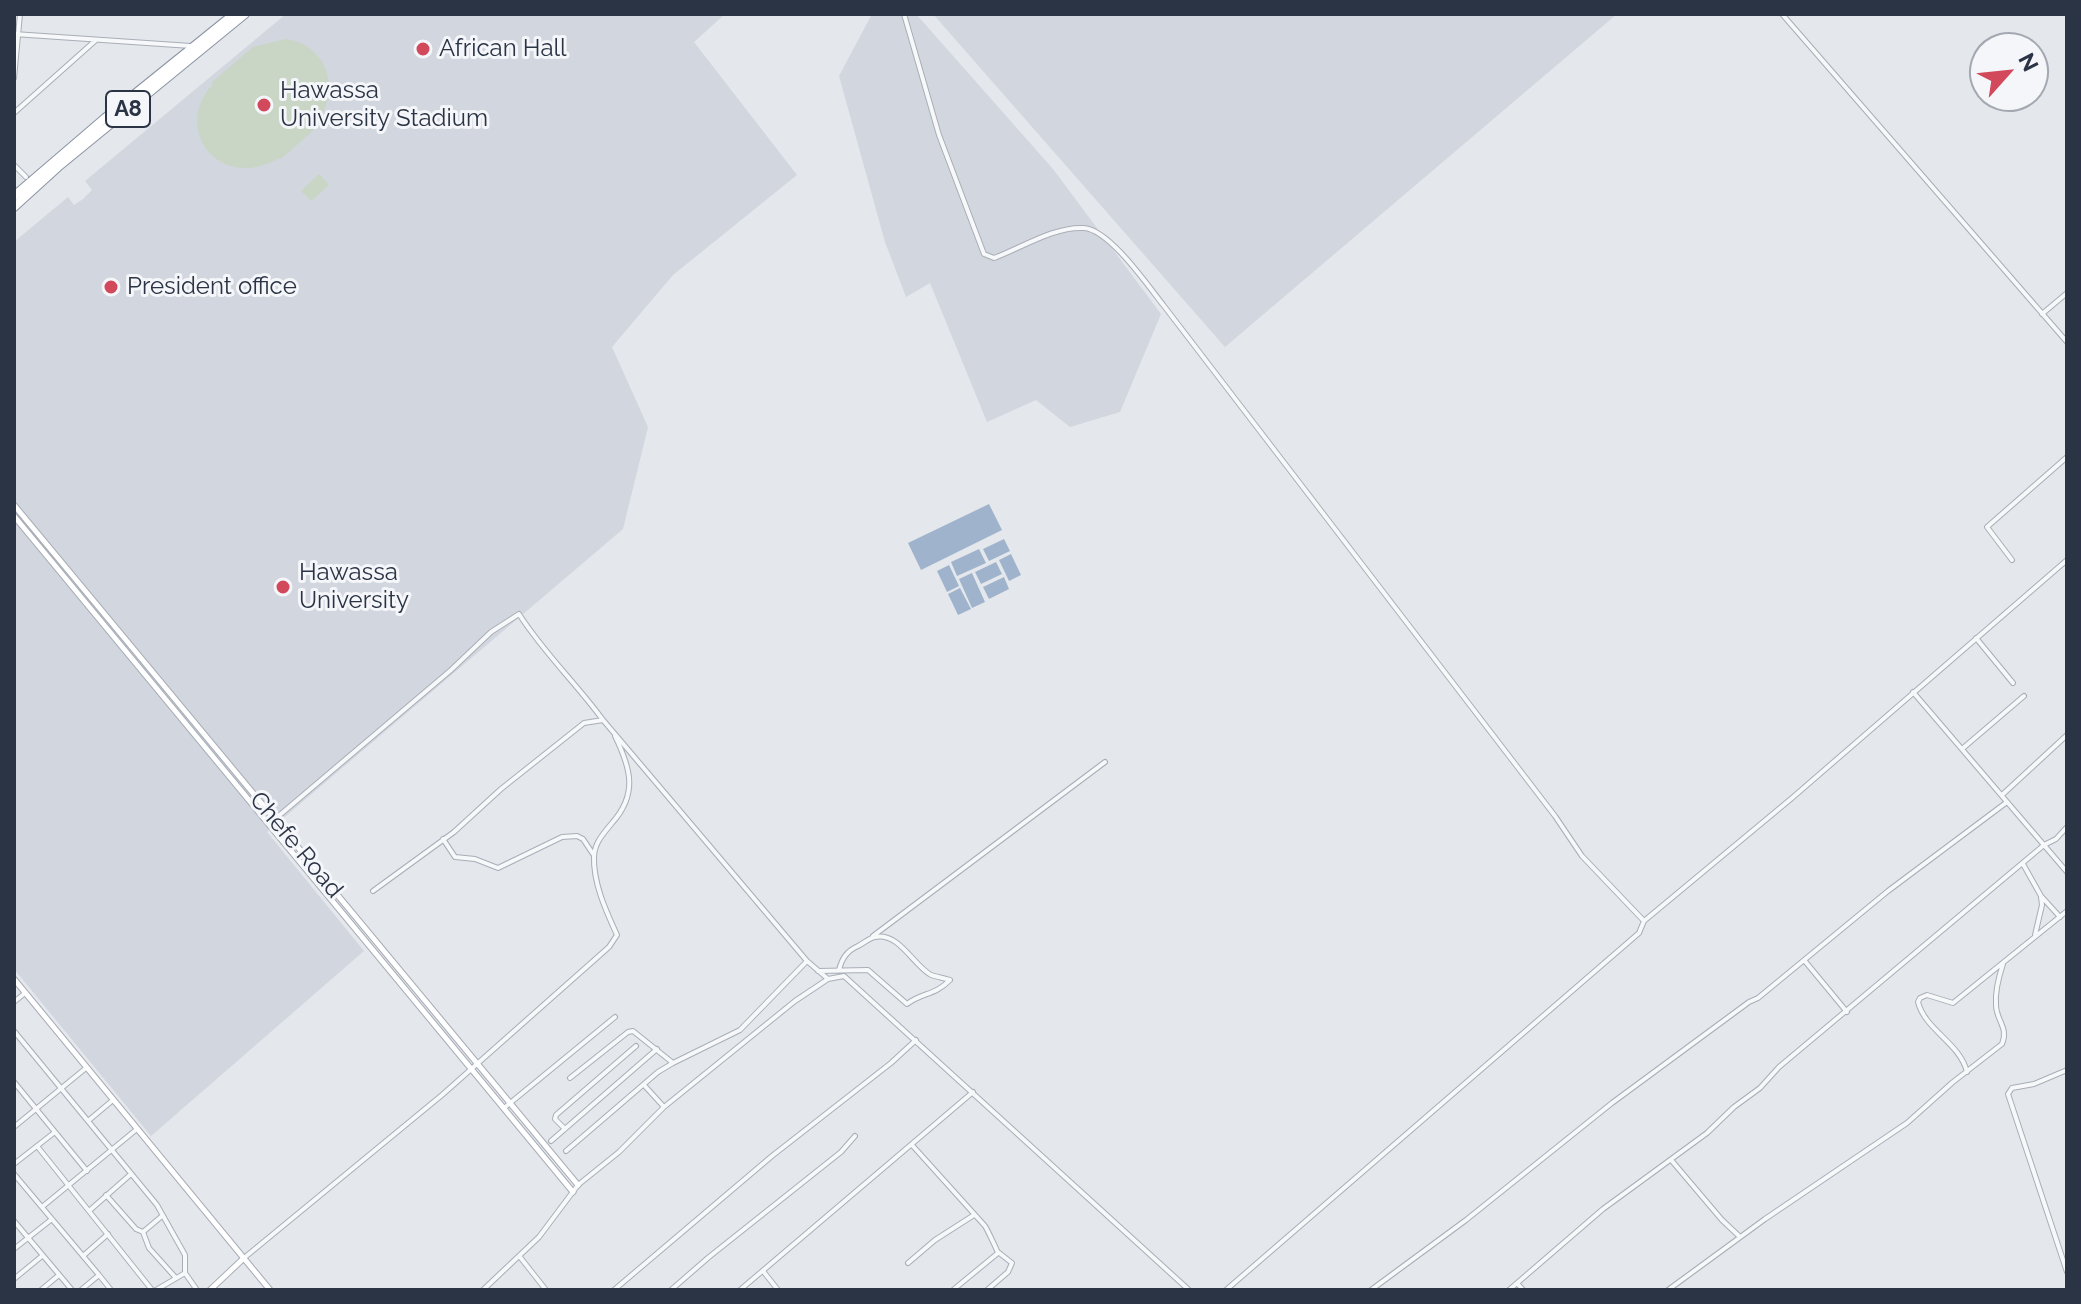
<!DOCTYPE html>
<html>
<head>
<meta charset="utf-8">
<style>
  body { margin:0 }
  #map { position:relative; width:2081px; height:1304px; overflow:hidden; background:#e4e7ec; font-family:Raleway,sans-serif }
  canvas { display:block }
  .frame { position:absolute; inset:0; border:16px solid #2b3445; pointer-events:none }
  .north { position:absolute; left:1969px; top:32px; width:80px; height:80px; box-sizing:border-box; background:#f4f6f9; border:2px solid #a4a8b1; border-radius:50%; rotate:63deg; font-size:22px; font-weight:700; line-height:32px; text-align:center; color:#2b3445 }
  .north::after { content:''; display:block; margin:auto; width:28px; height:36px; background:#d1495b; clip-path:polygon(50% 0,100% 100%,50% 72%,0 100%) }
</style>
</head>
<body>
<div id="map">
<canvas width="2081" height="1304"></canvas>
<div class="frame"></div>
<div class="north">N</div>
</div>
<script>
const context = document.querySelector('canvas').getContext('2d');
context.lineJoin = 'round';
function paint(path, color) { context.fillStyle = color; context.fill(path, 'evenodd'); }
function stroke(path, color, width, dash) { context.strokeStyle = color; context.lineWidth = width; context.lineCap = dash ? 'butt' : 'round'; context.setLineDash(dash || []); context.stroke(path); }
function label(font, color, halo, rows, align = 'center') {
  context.font = font + ' Raleway,sans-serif'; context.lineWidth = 6; context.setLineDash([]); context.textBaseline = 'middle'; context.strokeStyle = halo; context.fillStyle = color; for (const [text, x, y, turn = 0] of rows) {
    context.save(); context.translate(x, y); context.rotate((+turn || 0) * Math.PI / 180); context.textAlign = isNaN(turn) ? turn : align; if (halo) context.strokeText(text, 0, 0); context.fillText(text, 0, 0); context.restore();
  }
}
paint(new Path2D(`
  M286,14H725L694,42L797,175L673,275L612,347L648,427L623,529L267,832L364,951L151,1136L14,969V242L68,197L74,205L83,199L92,190L85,181Z
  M872,14H916L1053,169L1161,314L1120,412L1070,427L1036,400L987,422L930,283L906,297L885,242L839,76Z
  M933,14H1617L1225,347Z`), '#d2d6de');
paint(new Path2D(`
  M286,39C328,45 342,92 316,123L318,126L281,159L279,158C220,193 171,129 213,84L212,82L253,47Z
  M319,174L329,185L311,201L301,191Z`), '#c9d6c5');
paint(new Path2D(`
  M989,504L1002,530L921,570L908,543Z
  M1004,539L1010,551L989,561L983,549Z
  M979,549L986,563L957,576L951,562Z
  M1011,554L1021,575L1009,581L999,560Z
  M996,562L1002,574L981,584L975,572Z
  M949,565L959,586L947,592L937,571Z
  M972,573L985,602L972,608L959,579Z
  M1004,577L1009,589L989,599L983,587Z
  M960,588L971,609L958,615L948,594Z`), '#9fb4cc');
const street = new Path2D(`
  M904,14L939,135L984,254L994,258C1021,248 1055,226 1084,228C1110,230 1148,286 1164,306L1555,816L1582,856L1644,921L1639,933L1226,1290
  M1782,14L2067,342
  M14,34L191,46
  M14,78L20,14
  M14,113L96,40
  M14,165L26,177
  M2042,314L2067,293
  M2012,560L1987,527L2067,457
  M1976,638L2013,683
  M1913,692L2067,872
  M1962,749L2024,696
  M2002,795L2067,735
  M275,819L451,670L491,632L519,614C543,652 576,683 603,720L807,961L828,979
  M443,839L455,857L475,859L498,868L562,837L577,836L583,839L593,854
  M2023,864L2041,896L2060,917
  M373,891L454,832L501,789L584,723L603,720
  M1644,921L1792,798L2067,560
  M2035,935L2042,905L2041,897
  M873,936L1105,762
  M1804,960L1847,1012
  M818,971L868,970L907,1004C923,992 934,996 950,980C944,978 937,977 931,975C913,965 899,932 875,937C869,938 864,943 858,946C847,951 842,958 839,970
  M14,1002L25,993
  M14,1031L157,1205L185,1255V1273L197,1290
  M2067,1070L2034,1084L2012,1088L2008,1094L2067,1272
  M1967,1072C1960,1043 1925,1030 1918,1002L1920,998L1927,995L1953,1003L2067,911
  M570,1078L628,1032L633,1031L673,1063
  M14,1082L87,1171
  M644,1085L664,1107
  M504,1108L615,1017
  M88,1121L113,1100
  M14,1127L86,1068
  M565,1129L555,1119L556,1115L636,1046
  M551,1141L657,1049
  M912,1145L985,1226C987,1229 997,1250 998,1253L953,1290
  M37,1146L152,1290
  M566,1151L658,1072L673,1063L740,1030L807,961
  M1672,1161L1722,1220L1739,1236
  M14,1164L55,1132
  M14,1174L99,1275L81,1290
  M106,1195L136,1229L143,1232L149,1248L176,1278
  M42,1207L137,1129
  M89,1211L131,1174
  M14,1221L72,1290
  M143,1232L162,1216
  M14,1249L52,1219
  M83,1256L108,1234
  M520,1257L546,1290
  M244,1258L442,1095L609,947L617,935C606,911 593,883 594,856C595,842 604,833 612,823C638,794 631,769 615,736
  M908,1263L935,1240L974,1215
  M763,1271L778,1290
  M99,1275L111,1290
  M14,1279L42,1256
  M1517,1283L1523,1290
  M41,1290L59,1275
  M156,1290L185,1273
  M483,1290L539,1237L578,1185L619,1152L664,1107L795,1001L828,979L844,976L1189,1290
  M614,1290L772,1156L891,1063L916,1040
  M671,1290L709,1257L841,1152L855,1136
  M740,1290L973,1092
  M987,1290L1008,1272L1012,1263L998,1252
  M1371,1290L1466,1220L1612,1103L1749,1002L1758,998L1888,891L2007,802
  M1509,1290L1603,1209L1707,1133L1734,1107L1760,1088L1779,1067L2044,845L2056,839L2067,827
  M1668,1290L1765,1219L1907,1123L1953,1082L2002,1044C2009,1028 1996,1020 1996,1005C1995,992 1999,976 2003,964`);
const secondary = new Path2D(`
  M14,505L578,1185
  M14,516L573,1192
  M14,979L270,1290
  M210,1290L244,1258`);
const highway = new Path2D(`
  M14,196L105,118L234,14
  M14,207L58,167L245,14`);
stroke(street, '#a9aeb7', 6);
stroke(secondary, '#a9aeb7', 7);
stroke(highway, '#8b94a3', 10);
stroke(street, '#f7f8fa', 4);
stroke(secondary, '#fff', 5);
stroke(highway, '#fff', 8);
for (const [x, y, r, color] of [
  [423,49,8,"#d1495b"],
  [264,105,8,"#d1495b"],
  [111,287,8,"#d1495b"],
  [283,587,8,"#d1495b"]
]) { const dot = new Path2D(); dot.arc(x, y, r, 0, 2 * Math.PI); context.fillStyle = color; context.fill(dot); stroke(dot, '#f4f6f9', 3); }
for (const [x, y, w] of [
  [128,109,44]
]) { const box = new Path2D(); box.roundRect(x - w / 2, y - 18, w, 36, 6); context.fillStyle = '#f4f6f9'; context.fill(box); stroke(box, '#2b3445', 2); }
label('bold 22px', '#2b3445', null, [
  ["A8",128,109]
]);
label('24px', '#2b3445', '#f4f6f9', [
  ["African Hall",439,49],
  ["Hawassa",280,91],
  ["University Stadium",280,119],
  ["President office",127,287],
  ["Hawassa",299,573],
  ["University",299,601]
], 'left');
label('24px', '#2b3445', '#f4f6f9', [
  ["Chefe Road",296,845,50]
]);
</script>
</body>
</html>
